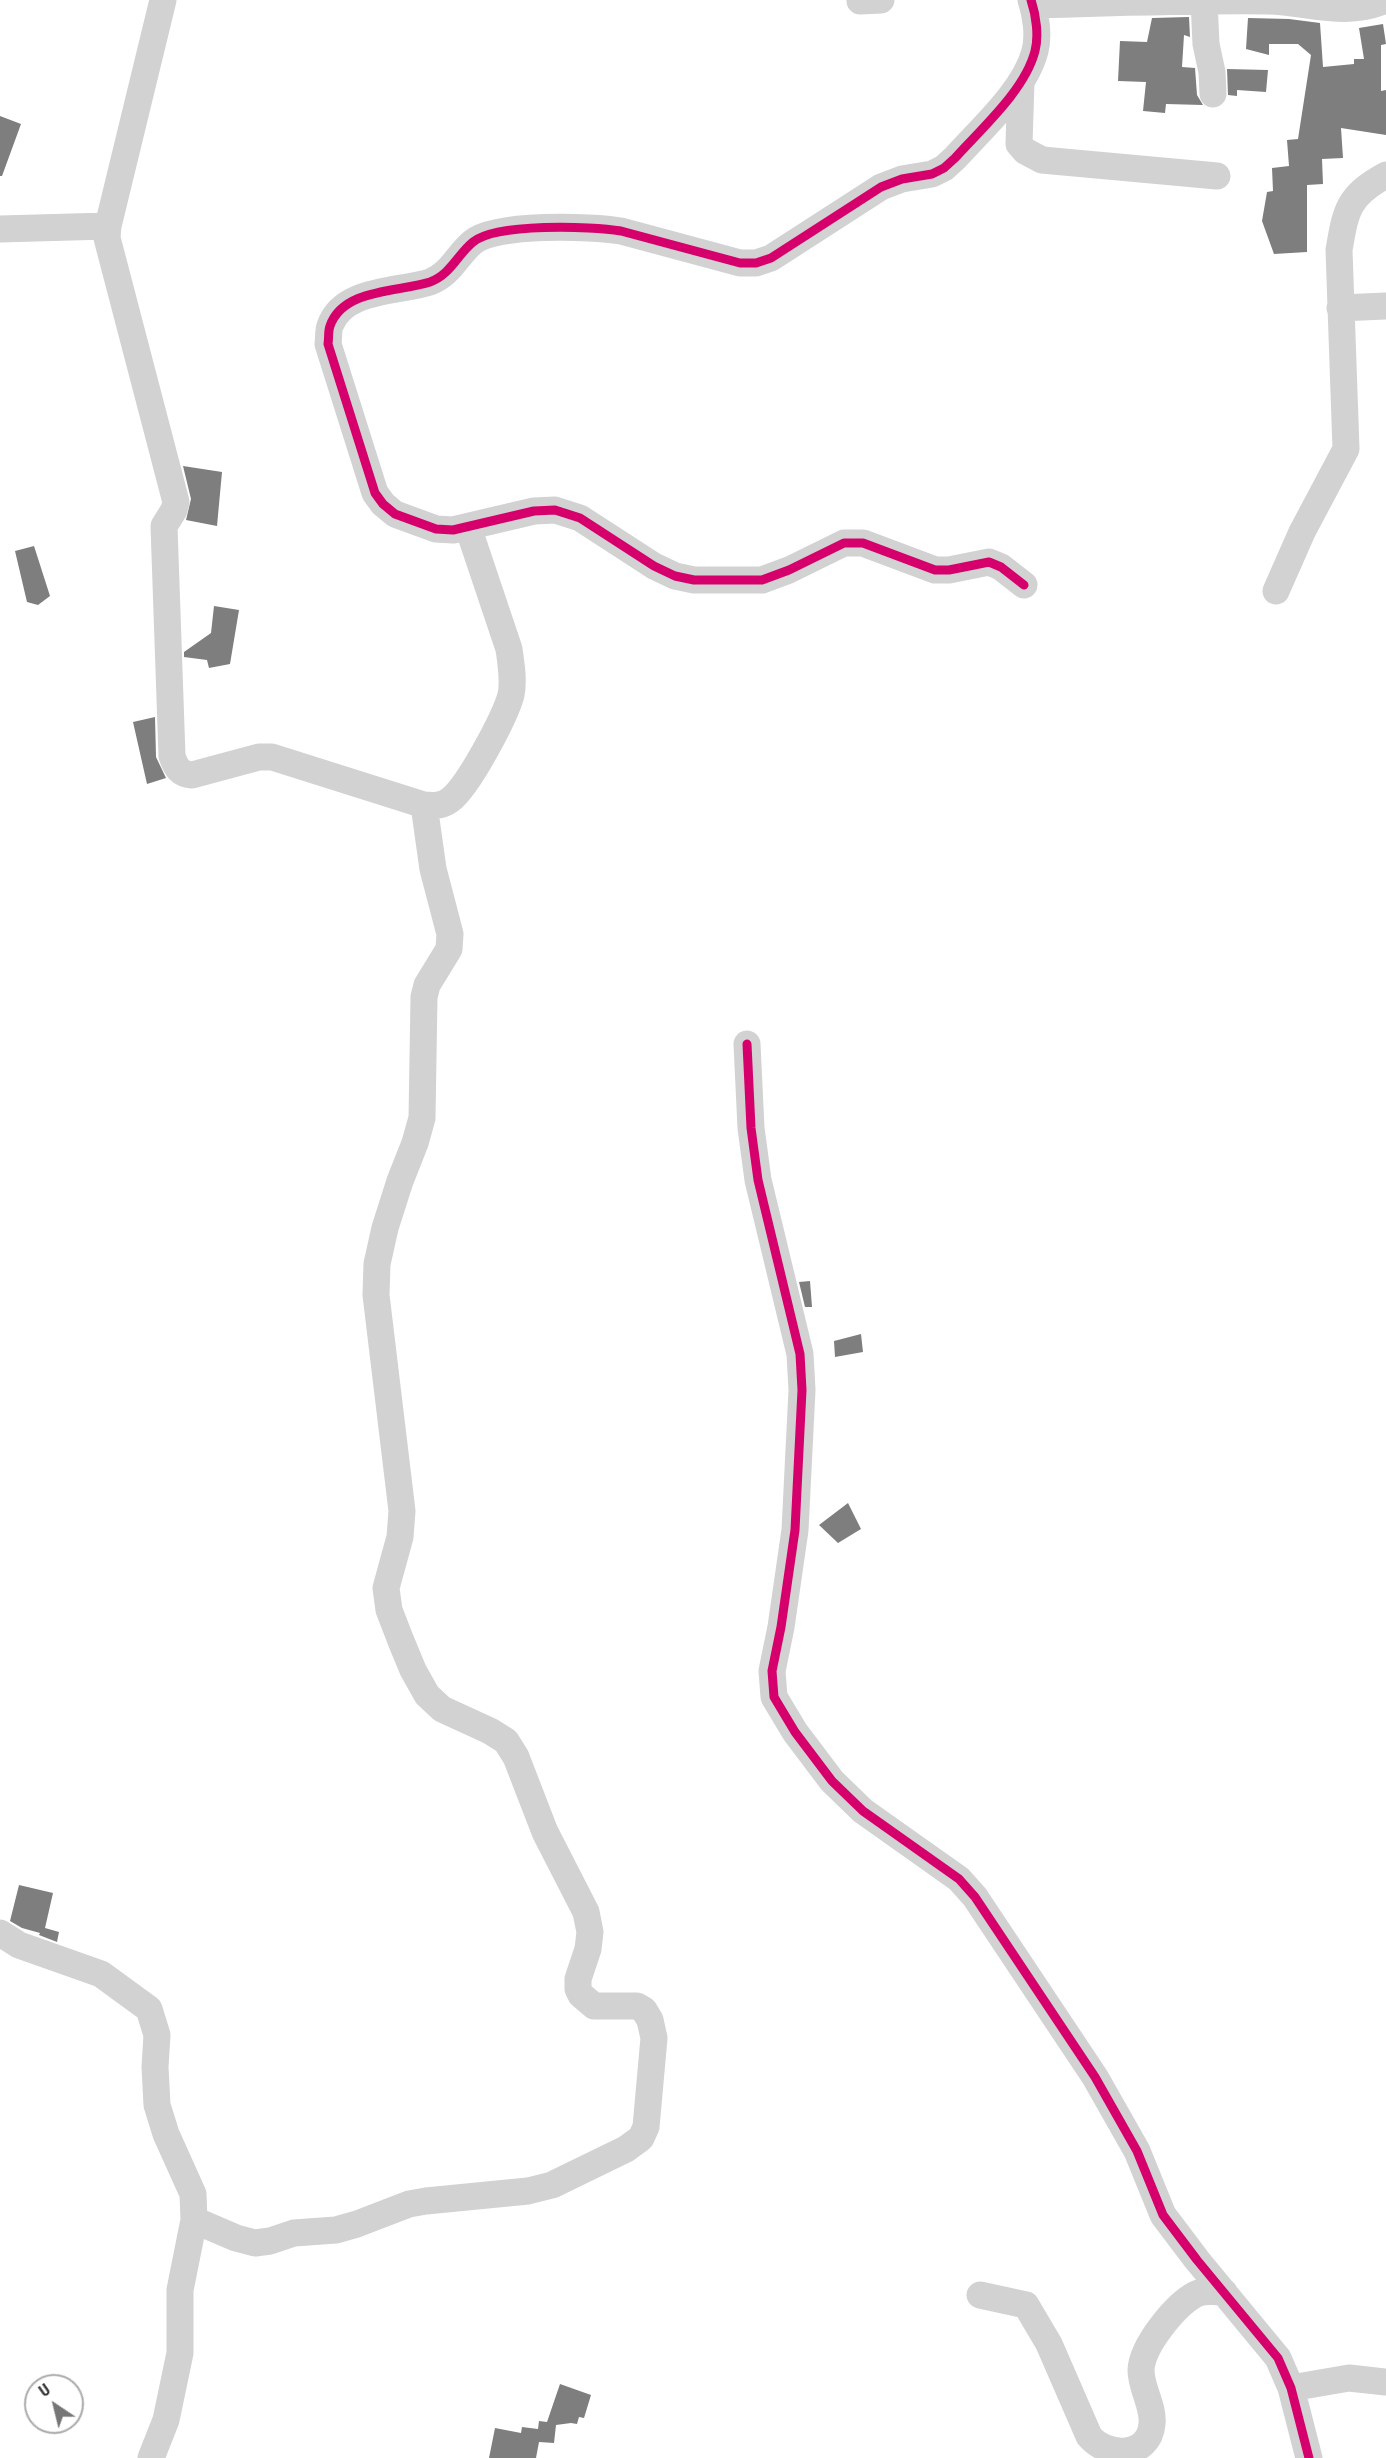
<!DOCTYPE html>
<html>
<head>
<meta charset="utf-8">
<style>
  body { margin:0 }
  #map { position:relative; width:1386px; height:2458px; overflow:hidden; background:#fff; font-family:"Roboto Condensed",sans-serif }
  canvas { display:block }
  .north { position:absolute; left:24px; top:2374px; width:60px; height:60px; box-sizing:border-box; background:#fff; border:2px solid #ababab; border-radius:50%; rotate:325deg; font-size:16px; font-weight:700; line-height:24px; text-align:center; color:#2d2d2d }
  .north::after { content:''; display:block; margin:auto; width:21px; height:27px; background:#767676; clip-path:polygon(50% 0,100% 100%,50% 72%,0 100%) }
</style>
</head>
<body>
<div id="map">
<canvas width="1386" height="2458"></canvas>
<div class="north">U</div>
</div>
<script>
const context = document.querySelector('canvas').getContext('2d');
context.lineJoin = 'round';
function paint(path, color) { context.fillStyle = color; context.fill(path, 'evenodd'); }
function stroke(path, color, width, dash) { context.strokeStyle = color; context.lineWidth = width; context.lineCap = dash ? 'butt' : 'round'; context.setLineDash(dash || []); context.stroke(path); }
paint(new Path2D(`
  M1189,17L1190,37L1184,35L1182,67L1195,68L1197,95L1203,105L1166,104L1165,113L1143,111L1146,82L1118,81L1120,41L1147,42L1152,18Z
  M1248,18L1289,19L1320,23L1323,67L1354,64V59H1364L1359,28L1383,24L1386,44L1381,45V91L1386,90V135L1341,128L1343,158L1322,159L1323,184L1307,185V252L1274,254L1262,221L1267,192L1273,191L1272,168L1289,166L1287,140L1298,139L1311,55L1298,44H1269V55L1246,49Z
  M1227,69L1268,70L1266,92L1237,90V96L1228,95Z
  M0,116L21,124L2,176H0Z
  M183,466L222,472L217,526L186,520L191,499Z
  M34,546L50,596L38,605L27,602L15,551Z
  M214,606L239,610L230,664L209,668L207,660L184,657V652L211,633Z
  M155,717L156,757L166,778L147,784L133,722Z
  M810,1281L812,1307H805L799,1282Z
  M861,1334L863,1352L835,1357L834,1341Z
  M848,1503L861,1529L838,1543L819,1525Z
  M19,1885L53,1893L45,1928L59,1932L57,1942L39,1935L40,1933L22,1928L10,1921Z
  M560,2384L591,2395L584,2418L579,2417L577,2424L571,2423L556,2425L554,2443L539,2442L536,2458H489L495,2428L521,2433L522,2427L538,2429L539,2421L547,2422Z`), '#7e7e7e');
stroke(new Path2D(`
  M163,0L108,226L107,238L176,502L174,510L164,526L172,756C176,768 180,774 192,775L259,757H272L424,805C434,806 442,806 450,800C468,787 505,717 511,695C514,681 511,663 509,649L468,527
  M860,1L881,0
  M1204,1L1206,44L1212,72L1213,94
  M1033,5C1111,3 1190,0 1268,1C1310,2 1345,18 1386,0
  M1021,82L1019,144L1025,151L1042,160L1217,176
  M0,229L108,226
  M1340,308L1386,306
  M1024,585L1001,567L989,562L949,570H935L863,543H844L789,570L762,580H694L675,576L654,566L580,518L555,510L534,511L453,530L436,529L395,514L383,504L375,493L328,344C329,338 328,331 330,326C343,288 400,292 430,282C451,274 457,255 473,242C496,223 591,226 621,231L740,263H756L771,258L881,187L902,179L932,174L944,168L955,158C982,128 1025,90 1035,51C1039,36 1036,15 1031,0
  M1276,591L1302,532L1346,449L1339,250C1346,209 1348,196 1386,175
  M747,1044L751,1128L758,1180L800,1354L802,1390L795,1530L781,1627L772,1671L774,1697L795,1732L832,1781L863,1811L959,1879L975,1897L1095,2077L1137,2151L1163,2215L1197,2260L1278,2358L1291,2388L1309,2458
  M0,1933L19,1945L101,1974L149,2009L157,2035L155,2067L157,2105L166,2134L193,2194L194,2220L180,2290V2353L166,2420L151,2458
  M194,2220L236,2238L255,2243L270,2241L294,2233L336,2230L357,2224L409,2204L426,2201L528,2191L552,2185L626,2149L641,2138L646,2127L654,2038L650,2020L644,2010L637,2006H594L581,1995L578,1989V1979L588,1949L590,1932L586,1912L545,1832L516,1757L506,1741L490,1731L442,1709L427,1695L413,1670L401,1641L389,1610L386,1588L400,1537L402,1511L376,1295L377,1264L385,1228L400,1181L415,1143L422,1118L424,997L427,985L449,949L450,934L433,869L424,805
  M980,2295L1026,2305L1049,2344L1089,2436C1107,2458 1149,2458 1152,2424C1154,2406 1141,2389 1141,2370C1142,2346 1175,2305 1196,2294C1205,2290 1215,2292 1224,2292
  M1291,2388L1349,2378L1386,2382`), '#d2d2d2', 27);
stroke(new Path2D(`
  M1024,585L1001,567L989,562L949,570H935L863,543H844L789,570L762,580H694L675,576L654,566L580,518L555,510L534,511L453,530L436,529L395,514L383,504L375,493L328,344C329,338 328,331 330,326C343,288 400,292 430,282C451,274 457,255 473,242C496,223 591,226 621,231L740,263H756L771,258L881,187L902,179L932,174L944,168L955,158C982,128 1025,90 1035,51C1039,36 1036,15 1031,0
  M747,1044L751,1128L758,1180L800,1354L802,1390L795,1530L781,1627L772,1671L774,1697L795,1732L832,1781L863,1811L959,1879L975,1897L1095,2077L1137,2151L1163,2215L1197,2260L1278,2358L1291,2388L1309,2458`), '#d6006c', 9);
</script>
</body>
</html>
